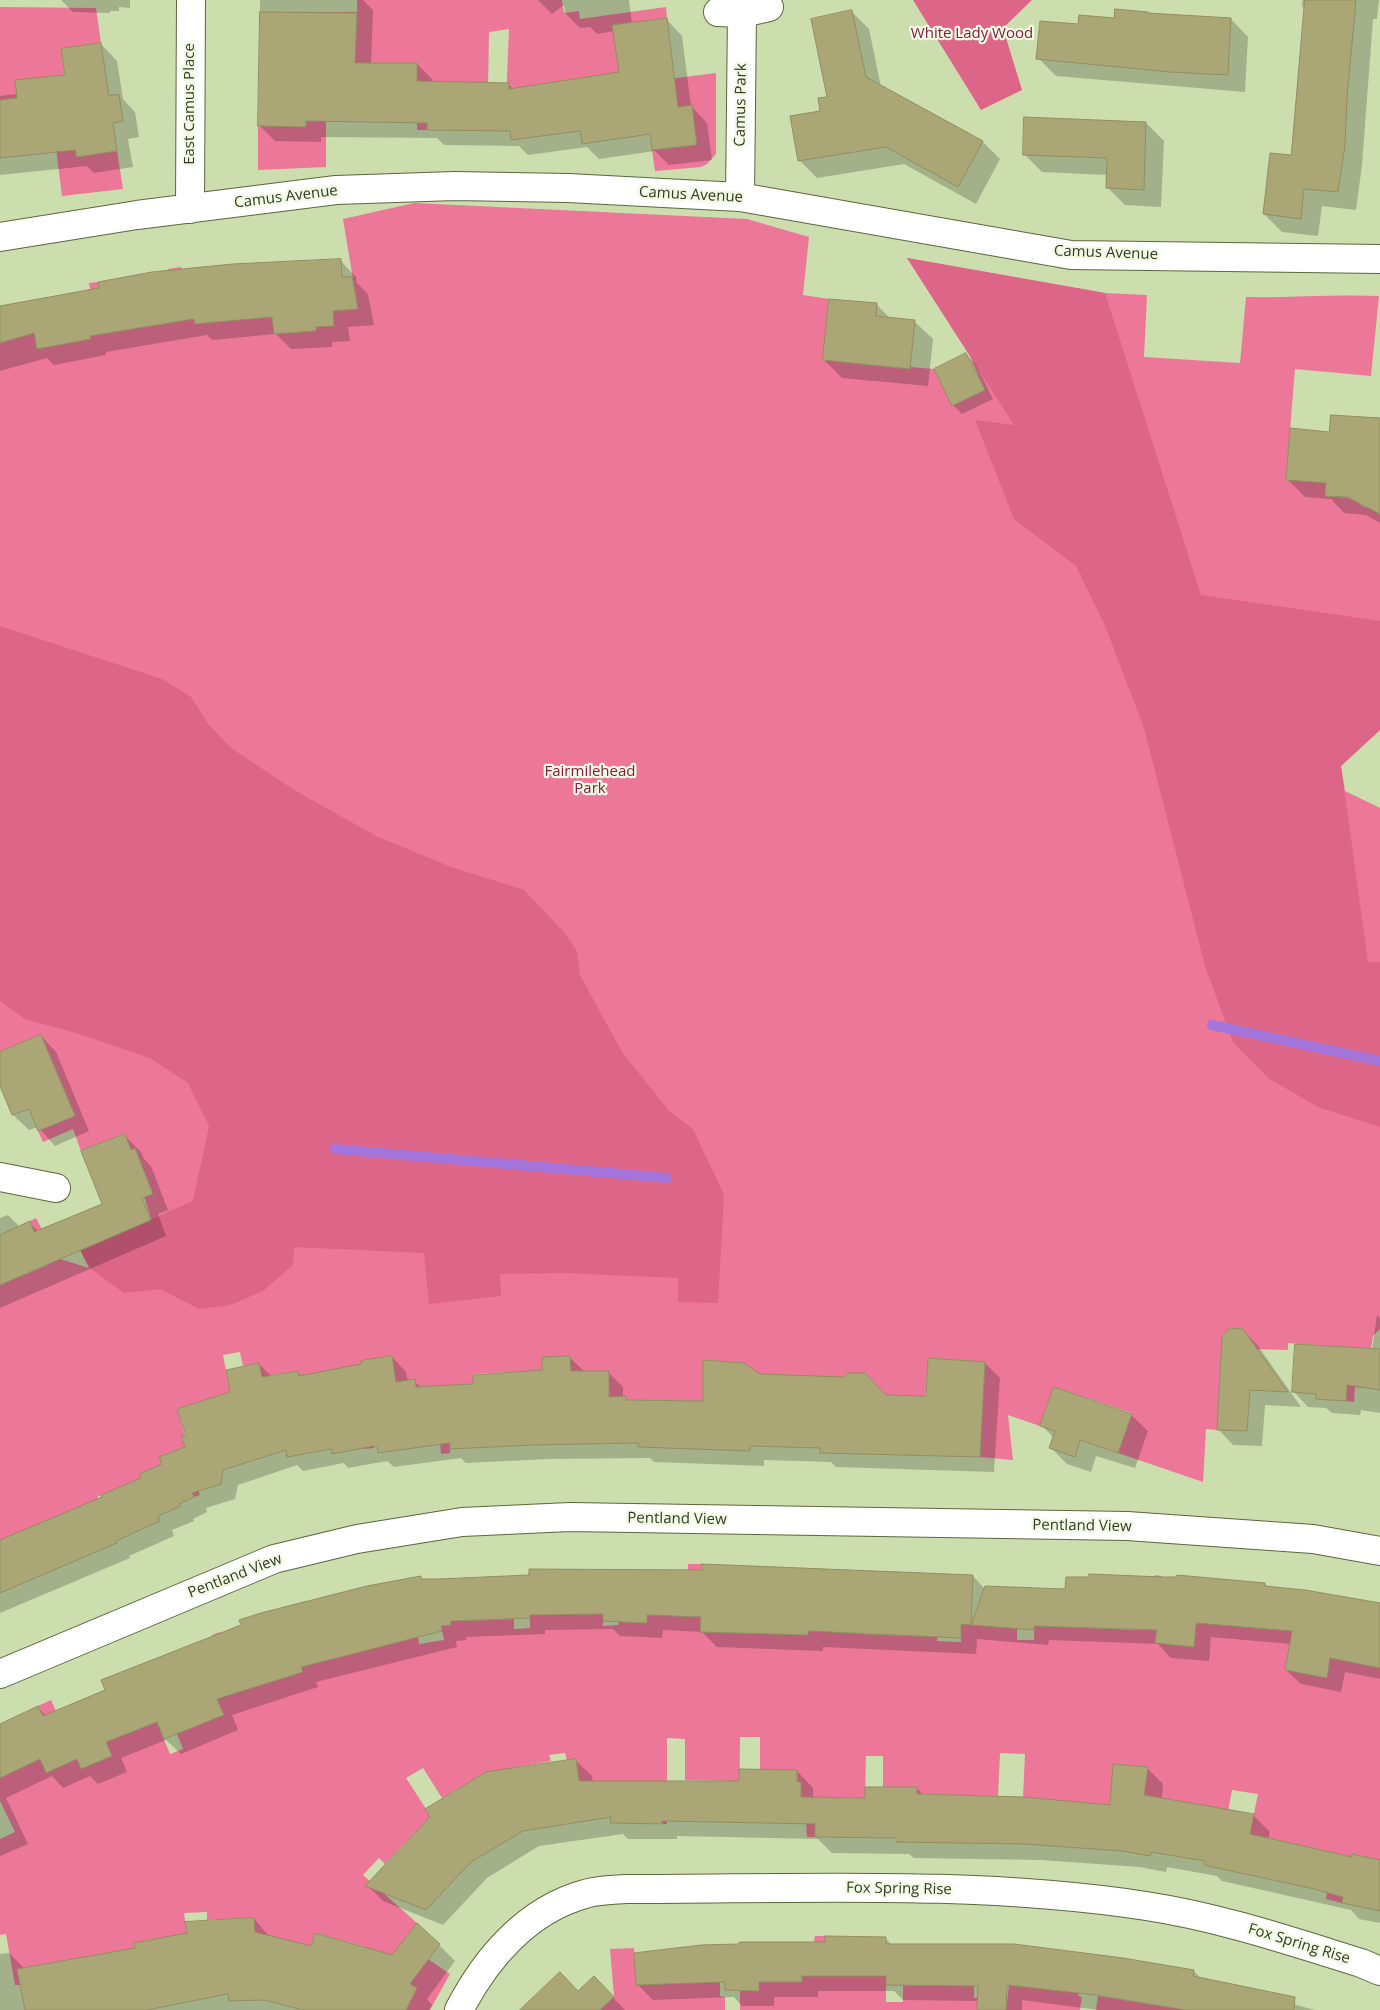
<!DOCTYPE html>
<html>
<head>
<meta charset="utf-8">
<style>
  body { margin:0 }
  canvas { display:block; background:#ccddae }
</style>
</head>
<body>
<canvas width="1380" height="2010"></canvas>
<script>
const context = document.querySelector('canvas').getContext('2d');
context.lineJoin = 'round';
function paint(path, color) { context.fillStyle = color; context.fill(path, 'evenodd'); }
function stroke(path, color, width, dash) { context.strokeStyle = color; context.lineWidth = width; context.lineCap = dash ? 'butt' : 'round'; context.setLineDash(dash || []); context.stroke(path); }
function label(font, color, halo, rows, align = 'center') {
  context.font = font + ' "Open Sans",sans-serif'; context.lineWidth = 4.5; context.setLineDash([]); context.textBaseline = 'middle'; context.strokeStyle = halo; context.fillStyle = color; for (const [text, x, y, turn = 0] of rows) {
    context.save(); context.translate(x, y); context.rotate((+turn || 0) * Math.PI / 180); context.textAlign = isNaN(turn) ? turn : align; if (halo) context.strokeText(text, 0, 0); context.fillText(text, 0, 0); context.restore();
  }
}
paint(new Path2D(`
  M357,0H562L564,13L579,11L580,19L666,7L667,18L629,23L616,47L621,85L716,73V154L707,164L701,167L655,171L652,150L696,145L630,113L633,137L626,138L621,98L577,104L573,79L555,82L556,93L506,101L509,29L489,32L488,89L428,82L427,130H417V63L336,64V122L326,121V167L258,170V126L289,31L288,12H357Z
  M0,7L96,8L101,43L61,49L76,157L117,151L123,189L62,196L47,77L17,98L0,100Z
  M414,203L747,219L809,237L803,295L829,299L823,360L910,369L911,367L934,369L953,406L985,390L968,352L907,258L1105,293L1147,295L1144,357L1240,363L1246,297C1290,298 1334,294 1379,296L1371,376L1295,369L1286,479L1326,483L1325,496L1351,498L1364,507L1380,509V730L1341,766L1345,791L1380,808V1329L1373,1336L1365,1388L1355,1387L1354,1402L1346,1401L1348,1369L1332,1346L1288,1343V1350L1250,1349V1338L1243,1329L1230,1328L1222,1337L1217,1430L1206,1429L1203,1482L1118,1453L1132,1413L1054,1387L1040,1426L1008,1415L1013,1460L980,1457L985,1362L928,1358L925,1401L923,1396L890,1395V1402L865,1373H848L837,1383L751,1380V1368C742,1361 736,1361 726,1368L720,1399L721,1361L704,1360L703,1401L637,1400L626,1412V1396L609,1397L608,1371H593L571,1397L570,1357H542L543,1388L513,1445L507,1372L473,1374V1384L446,1386L450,1453L441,1454L437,1407L396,1382L392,1356L361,1361L374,1448L365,1449L363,1443L299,1376L297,1371L271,1375L278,1412L270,1414L259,1363L243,1366L240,1352L223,1355L230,1392L223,1394L230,1414L208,1422L201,1401L177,1409L185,1435L181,1437L185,1446L189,1445L195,1483L200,1495L194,1497L174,1451L160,1457L162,1464L141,1478L97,1497L105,1516L0,1540V1285L48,1265L30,1221L36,1218L57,1258L89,1268L80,1250L151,1219L125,1134L81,1151L73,1129L43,1142L38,1131L75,1115L41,1035L0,1052V306L28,301L37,349L90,339L82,291L90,289L89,283L98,282L107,333L160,324L174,304L168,269L181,267L184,292H192L195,324L266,317L270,292L274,334L316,331V327L333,311L358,309L343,219Z
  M688,1564H702L700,1631L749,1633L751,1566H760L759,1599L778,1627V1634L808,1635V1621L860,1603L859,1634L909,1636L912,1573L938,1623L937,1641L961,1642V1624L1002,1625L1017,1608V1640H1034L1035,1608L1038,1626L1138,1630L1139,1613H1152L1155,1575L1162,1576L1155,1643L1194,1647L1197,1618L1240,1627L1281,1630L1285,1588L1300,1590L1327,1678L1330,1658L1380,1668V1860L1352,1855L1342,1903L1326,1899L1327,1893L1246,1852L1258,1794L1232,1790L1226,1822L1188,1803L1169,1799L1166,1811L1143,1807L1148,1767L1114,1764L1110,1805L1023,1798L1025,1754L1000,1753L998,1796L917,1794V1787H897L883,1794V1756H866L865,1798L816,1797L815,1837H807C807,1814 797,1793 797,1770H775L760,1782V1737H740L739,1822H734V1781L685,1780V1739L667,1738V1824H662V1782L586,1821L576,1759L567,1760L565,1753L549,1755L551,1761L512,1768L518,1810L483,1774L442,1798L423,1768L406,1778L465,1869L460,1873L416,1831L385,1864L379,1858L363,1875L417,1923L403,1942L450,1974L430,2010H406L417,1988L372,1965L363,1946L315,1933L311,1946H255L253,1918L207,1920V1912L184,1913L189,1948L155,1955L152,1939L134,1943L146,2010L102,1954L17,1969L20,1985H15L6,1934L0,1935V1839L15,1832L0,1801V1778L40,1759L47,1773L65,1764L38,1706L51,1700L81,1768L106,1742L144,1727L154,1716L170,1754L183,1749L177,1734L223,1715L214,1691L231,1685L212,1635L220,1632L240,1691L303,1672L283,1607L307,1601L322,1662L373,1649L358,1588L387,1582L395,1633L417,1630L419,1644L444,1640L441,1626L451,1624L448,1599H462L463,1621L514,1619V1629L530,1628V1615L603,1614V1626L618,1625L619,1622L647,1623V1615L686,1601Z
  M815,1936H825V1976L886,1966V2002H903V1985L974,1986V1998H977V2010H740V1991H759V1982H802V1942H814Z
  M634,1948L636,1985L720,1981V1996L725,1997V2010H597L614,1996L610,1949Z
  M1009,1985L1079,1993L1078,1996L1082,1997L1080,2010H1006Z
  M1098,1996L1185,2010H1096Z`), '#ec7799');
paint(new Path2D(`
  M913,0H1032L1003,28L1022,90L981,110Z
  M907,258L1105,293L1201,595L1380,621V730L1341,766L1368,962H1380V1127L1318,1107L1268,1078L1233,1042L1205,966L1144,728L1106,628L1076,566L1014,519L975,420L1014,425Z
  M0,626L162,679L191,697L209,725L231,748L294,790L378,837L451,867L524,890L563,931L577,951L580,975L622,1052L669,1111L693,1129L724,1195L718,1303L678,1302V1278L565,1273L500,1274L501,1296L429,1304L424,1253L294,1247L293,1265L263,1291L230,1305L199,1309L160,1289L124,1293L90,1268L80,1250L193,1201L209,1126L188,1083L150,1058L76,1033L25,1019L0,1001Z`), '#dc6588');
paint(new Path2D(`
  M61,0H130V8L119,7V11H110V13L73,12Z
  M260,0H363L373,10L371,65L417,64L433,80V83L508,84L513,89L620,73L614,31L597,34L590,27L580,28L565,13L564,5L552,14L538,0H629L632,24L667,20L682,36L691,106L707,123L712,160L669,165L655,151L599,159L587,147L528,155L519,146L444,145L437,138L321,137V142L275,141L259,125Z
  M1302,0H1379L1377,19H1373L1362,165L1356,210L1322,206L1318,236L1282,232L1264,214L1292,157L1305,9L1302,6Z
  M852,12L869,29L881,87L983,142L1000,159L976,204L904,164L817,178L799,160L829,98Z
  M1150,15L1231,19L1248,37L1245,92L1056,76L1038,58L1115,19Z
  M101,44L117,61L123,99L135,112L139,137L128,139L133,167L94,173L87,166L0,175V96L18,94L66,76Z
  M1146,123L1164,141L1161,207L1125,205L1108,188V175L1042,172L1024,154Z
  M340,260L356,277L357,283L368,294L374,325L348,327L350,341L332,342V347L291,349L276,334L212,340L207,335L106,352V355L54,365L47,358L0,371V309Z
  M877,305L891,319L915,322L933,339L928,386L842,378L824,360Z
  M966,355L975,363L993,399L962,414L953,405Z
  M1380,419V523L1366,515L1344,513L1331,499L1305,497L1287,479L1330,433Z
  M41,1036L56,1052L89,1131L55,1146L38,1127L29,1130L13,1115L0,1083V1053Z
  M125,1136L141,1152L144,1159L151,1166L168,1210L158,1214L166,1236L0,1308V1218L8,1215L20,1227L29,1222L38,1231L104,1205Z
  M1377,1315L1380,1318V1413L1361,1410L1360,1415L1332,1413L1326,1408L1308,1407L1294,1392L1372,1350Z
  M1243,1330L1258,1346L1301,1407L1265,1405L1262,1446L1233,1445L1218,1429Z
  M392,1357L406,1372L408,1382L414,1381L422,1388L474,1385L544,1371L570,1358L585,1372H608L623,1387V1398L629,1401L704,1403L759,1375L886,1397H927L985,1363L1000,1378L994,1472L836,1467L831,1462L764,1460V1466L654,1462L650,1458L549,1459L466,1463L461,1458L394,1467L387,1461L348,1468L344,1463L303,1471L297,1465L238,1485L235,1499L206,1508L207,1512L193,1519L194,1521L172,1530L174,1536L129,1556L130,1558L0,1613V1542L143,1478L164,1465L186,1448L187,1435L259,1364L272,1377L297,1372L302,1377Z
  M1131,1415L1148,1431L1135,1468L1096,1456L1091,1472L1067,1464L1051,1448L1054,1438L1042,1426Z
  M973,1576L985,1589L1066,1590L1265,1584L1268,1588L1380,1605V1679L1345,1672L1341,1692L1301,1684L1286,1670L1291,1644L1211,1637L1209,1661L1171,1658L1158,1644L1049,1640L1048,1645L977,1639L976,1654L823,1647V1651L717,1647L702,1632L663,1630L662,1638L620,1636L613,1629L545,1630V1634L466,1637L467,1640L456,1641L457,1647L316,1682L318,1687L232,1715L238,1730L181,1754L166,1740L121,1758L127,1772L98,1784L90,1776L63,1788L52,1776L6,1798L28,1844L0,1856V1725L37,1707L46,1716L421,1578L423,1580Z
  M575,1760L592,1776L593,1782H740L797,1771L813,1788V1796L816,1799L866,1800L917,1788L924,1796L1112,1806L1147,1768L1163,1784L1162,1799L1253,1815L1270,1832L1268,1840L1353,1858L1380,1861V1923L1359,1919L1351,1910L1222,1881L1217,1876L1167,1867L1166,1872L1139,1867L1041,1860L914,1858L909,1854L832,1853L818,1839L677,1836V1839H628L623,1834L539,1846L487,1878L443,1925L383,1901L367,1885Z
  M254,1919L270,1937L312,1948L393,1956L439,1945L455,1961L427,1999L432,2005L429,2010H0V1954L9,1953L25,1969L136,1949Z
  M886,1939L892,1945L1194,1971L1201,1979L1315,2010H1098L1022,2000V2010H978V2001L903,2000L894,1991H818V1997H774V2006H742L734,1997L653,2000L637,1984L826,1943Z
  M594,1978L625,2010H522L579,1992Z`), '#0003');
stroke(new Path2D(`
  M1212,1025L1380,1061
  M335,1149L667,1178`), '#a475db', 10);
const building = new Path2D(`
  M1305,0H1356L1347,98L1345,146L1338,192L1304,189L1301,219L1263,214L1270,153L1291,155Z
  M1115,9L1148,12V13L1231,18L1228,75L1170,72L1036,59L1040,21L1078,24L1079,15L1114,18Z
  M852,10L866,77L983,141L958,187L886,147L798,161L790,116L820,111L818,98L827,97L811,19Z
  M260,12L357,13L355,63H417V81L509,83V89L619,72L612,25L667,18L678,107L692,105L697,145L652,150L650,134L582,144L580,131L511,140L510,131L427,130V123L306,121V127L258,126Z
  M101,43L109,96L119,94L123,121L113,123L117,151L77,157L75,150L0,158V100L17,98L15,80L65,75L61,49Z
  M1024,117L1146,122L1144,190L1106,188L1107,158L1023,155Z
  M341,259L342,277H352L358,309L333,311L334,326L316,327V331L274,334L272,317L195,324L194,319L90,336L91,339L37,349L34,333L0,343V306L99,288L98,282L152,272L233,264Z
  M829,299L877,303L876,316L915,320L910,369L823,360Z
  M966,353L985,390L952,406L934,369Z
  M1331,415L1380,418V514L1347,497L1325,496L1326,483L1286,480L1290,428L1329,432Z
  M41,1035L75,1116L38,1131L29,1109L12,1115L0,1086V1052Z
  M125,1134L131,1150L135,1148L153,1194L142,1198L151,1220L0,1285V1235L30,1221L34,1232L102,1204L81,1151Z
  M1230,1328L1243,1329L1288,1392L1250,1390L1247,1431L1217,1430L1222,1337Z
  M1295,1344L1380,1349V1390L1347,1385L1346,1401L1316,1399V1394L1292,1392Z
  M392,1356L396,1382L415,1379L416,1387L473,1384V1375L542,1370V1357L570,1356L571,1371H609V1397L626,1396V1400L703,1401V1360L744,1363L760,1374L843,1377L848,1373H865L886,1395L926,1396L928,1358L985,1362L980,1457L820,1453V1448L750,1446V1451L638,1447V1443L534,1445L450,1449V1443L378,1453L377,1447L374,1446L332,1454L331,1449L287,1457L286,1450L223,1470L221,1484L192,1493L194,1497L179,1504L181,1506L158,1516L160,1521L116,1541L117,1543L0,1593V1540L102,1497L101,1495L141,1478L139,1474L162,1464L159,1457L185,1447L181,1436L186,1435L177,1409L230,1392L226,1370L259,1363L262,1377L298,1371L299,1376L361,1364V1361Z
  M1054,1387L1132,1414L1118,1453L1080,1440L1075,1457L1049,1448L1055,1431L1040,1426Z
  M702,1564L973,1575L971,1625L961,1624V1638L808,1631V1635L700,1632L701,1617L647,1615V1623L603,1621V1614L530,1615V1618L451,1621V1625L441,1626L442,1631L301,1667L303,1672L217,1699L224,1715L164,1739L157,1722L106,1742L112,1756L81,1769L77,1759L46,1773L40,1759L0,1778V1724L38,1706L43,1716L105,1690L101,1680L241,1625L239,1620L261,1613L367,1586L421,1576V1579H439L529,1575V1569L702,1570Z
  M1089,1574L1162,1577H1176L1177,1575L1265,1583V1586L1305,1590L1380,1603V1668L1330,1658L1327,1678L1285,1670L1292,1631L1196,1623L1194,1647L1155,1643L1157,1630L1034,1626V1630L971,1625L985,1586L1065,1589L1066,1577H1089Z
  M576,1759L579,1781H739V1769L797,1770V1782H801V1797L865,1798V1787H917V1794L1023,1797L1110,1805L1113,1764L1148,1767L1144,1795L1254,1814L1250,1834L1352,1857V1854L1380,1860V1911L1342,1903L1343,1897L1314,1889L1204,1865L1205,1861L1151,1852L1150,1856L1122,1851L1024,1844L896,1842V1838L815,1837V1824L662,1821V1824L610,1823L611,1817L523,1831L471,1862L426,1910L365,1886L430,1817L425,1809L486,1772Z
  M254,1918L255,1932L311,1946L315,1933L392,1955L417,1923L440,1944L410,1984L417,1988L406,2010H302L265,2000L229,2001L228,1994L147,2010H25L17,1969L135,1948L134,1943L187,1933L185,1922Z
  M825,1936L886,1937V1944H1014L1123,1958L1194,1970L1193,1976L1295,1997L1294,2010H1185L1095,1995L1007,1985L1006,2010H977L978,1986L886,1985V1976H802V1982H759V1991L725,1990V1982L636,1985L634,1953L701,1945L739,1944V1942H825Z
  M560,1972L578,1991L594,1976L614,1997L600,2010H520Z`);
paint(building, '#aaa676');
stroke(building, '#928e5f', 1);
const street = new Path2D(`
  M718,12L742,13L740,197
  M742,13L769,7
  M190,209L191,0
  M0,237L137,215L336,190L455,186L568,188L740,197L1071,255L1380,259
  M0,1177L56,1188
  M0,1674L274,1559L357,1539L462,1522L570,1517L1127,1526L1313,1539L1380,1551
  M459,2010C486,1958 527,1910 585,1894C598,1890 613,1890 626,1889C799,1889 975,1880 1146,1906C1219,1917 1290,1941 1361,1963L1380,1971`);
stroke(street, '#5b683e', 30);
stroke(street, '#fff', 28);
label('15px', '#881b44', '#f1fae2', [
  ["White Lady Wood",972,34],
  ["Fairmilehead",590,772],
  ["Park",590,789]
]);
label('15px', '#333a27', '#f1fae2', [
  ["East Camus Place",190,104,-90],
  ["Camus Park",741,105,-89],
  ["Camus Avenue",691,195,3],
  ["Camus Avenue",286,197,-7],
  ["Camus Avenue",1106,253,2],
  ["Pentland View",677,1519,1],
  ["Pentland View",1082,1526,1],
  ["Pentland View",235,1576,-21],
  ["Fox Spring Rise",899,1889,1],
  ["Fox Spring Rise",1299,1944,17]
]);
</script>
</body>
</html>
